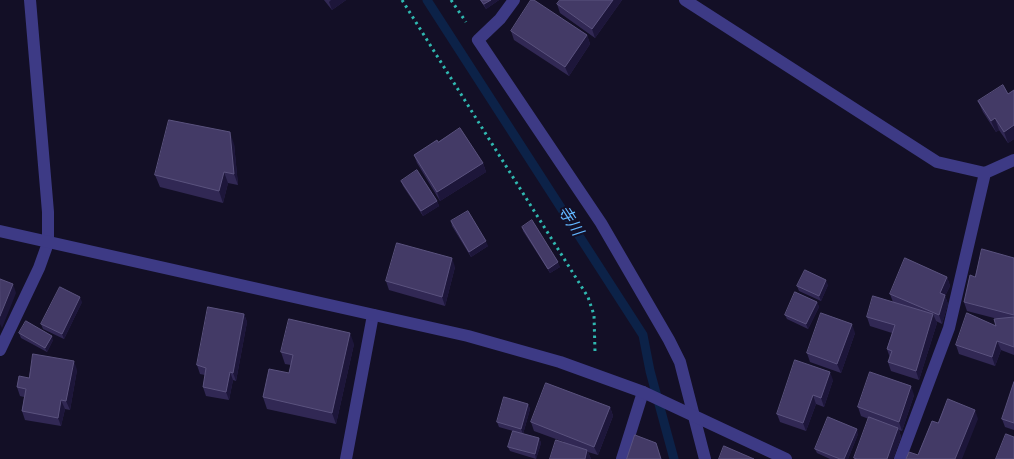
<!DOCTYPE html>
<html>
<head>
<meta charset="utf-8">
<style>
  body { margin:0 }
  canvas { display:block; background:#130f26 }
</style>
</head>
<body>
<canvas width="1014" height="459"></canvas>
<script>
const context = document.querySelector('canvas').getContext('2d');
context.lineJoin = 'round';
function stroke(path, color, width, dash) { context.strokeStyle = color; context.lineWidth = width; context.lineCap = dash ? 'butt' : 'round'; context.setLineDash(dash || []); context.stroke(path); }
function paint(path, color) { context.fillStyle = color; context.fill(path, 'evenodd'); }
function label(font, color, halo, rows, align = 'center') {
  context.font = font + ' Rubik,"Noto Sans JP",sans-serif'; context.lineWidth = 4; context.setLineDash([]); context.textBaseline = 'middle'; context.strokeStyle = halo; context.fillStyle = color; for (const [text, x, y, turn = 0] of rows) {
    context.save(); context.translate(x, y); context.rotate((+turn || 0) * Math.PI / 180); context.textAlign = isNaN(turn) ? turn : align; if (halo) context.strokeText(text, 0, 0); context.fillText(text, 0, 0); context.restore();
  }
}
stroke(new Path2D(`
  M427,0L643,335L650,371L674,459`), '#0c2248', 9);
stroke(new Path2D(`
  M402,0L588,297L594,315L595,352
  M451,0L466,22`), '#2fb8b0', 3, [2.5, 4]);
stroke(new Path2D(`
  M30,0L48,212V243
  M514,0L500,19L478,40L601,223L669,340L680,362L705,459
  M685,0L937,162L985,173L1014,160
  M346,459L373,315
  M622,459L643,392
  M900,459L949,328L985,173`), '#3d3a85', 12);
stroke(new Path2D(`
  M0,350L39,268L48,243`), '#3d3a85', 12);
stroke(new Path2D(`
  M0,231L468,336L560,362L643,392L786,459`), '#3d3a85', 12);
paint(new Path2D(`
  M324,0H346L332,10Z
  M480,0H499L486,9Z
  M622,0L595,38L560,13L557,4Z
  M511,31L587,35L590,44L569,76L514,40Z
  M1014,90V139L1008,143L999,130L996,132L983,112L978,101L1008,94Z
  M438,142L483,163L486,172L440,201L417,163L414,155Z
  M234,144L238,185L228,183L223,203L160,187L155,175Z
  M401,181L437,201L439,206L423,216L403,186Z
  M451,221L488,246L471,257L452,226Z
  M522,227L560,267L550,273L523,231Z
  M1014,258V355L1001,350L995,366L959,354L956,345L996,326L998,319L967,311L964,302L975,277Z
  M455,267L445,306L389,290L386,281Z
  M947,277L950,286L945,296L948,304L942,324L936,321L937,323L919,380L891,371L888,362L890,358L887,349L892,333L870,326L867,317L893,302L890,294Z
  M828,285L821,301L799,291L797,286Z
  M82,302L64,339L43,329L41,324Z
  M817,302L819,307L808,329L787,319L785,315Z
  M244,314L247,322L236,381L233,380L229,400L206,396L203,387L205,375L200,374L197,365Z
  M19,333L53,340L47,352L21,338Z
  M855,333L841,373L810,362L807,353Z
  M354,344L336,424L267,409L263,397L289,373L291,365L285,364L281,352Z
  M77,370L70,410L65,409L61,426L25,420L22,411L24,397L20,396L17,387L29,378Z
  M833,380L824,407L816,404L806,431L780,422L777,414Z
  M1014,382V430L1005,427L1002,419Z
  M914,395L902,431L899,430L901,437L893,459H854V458L869,419L861,416L858,407Z
  M528,404L530,409L523,434L539,438L541,443L536,459L510,451L508,447L513,431L499,427L497,422Z
  M610,407L613,416L598,455L588,452L591,459H550L564,442L534,431L531,422Z
  M858,434L848,459H830L817,453L815,449Z`), '#312854');
paint(new Path2D(`
  M331,0H346L332,10L329,2Z
  M491,0H499L486,9L484,4Z
  M613,0H622L595,38L592,29Z
  M587,35L590,44L569,76L565,67Z
  M995,118L999,130L996,132L991,121Z
  M1014,125V139L1008,143L1004,132Z
  M230,132L234,144L238,185L234,174Z
  M483,163L486,172L440,201L437,192Z
  M224,172L228,183L223,203L219,191Z
  M437,201L439,206L423,216L421,211Z
  M486,241L488,246L471,257L469,252Z
  M452,258L455,267L445,306L442,297Z
  M558,262L560,267L550,273L548,269Z
  M947,277L950,286L945,296L948,304L942,324L939,315L940,293Z
  M826,280L828,285L821,301L819,296Z
  M13,284L16,293L2,328L0,324V316Z
  M80,297L82,302L64,339L62,334Z
  M817,302L819,307L808,329L806,324Z
  M244,314L247,322L236,381L233,373Z
  M933,314L937,323L919,380L916,371Z
  M852,324L855,333L841,373L837,364Z
  M350,333L354,344L336,424L332,413Z
  M52,336L53,340L47,352L45,348Z
  M997,341L1001,350L995,366L992,357Z
  M74,361L77,370L70,410L66,401Z
  M230,372L233,380L229,400L226,392Z
  M830,372L833,380L824,407L821,398Z
  M911,386L914,395L902,431L899,422Z
  M813,395L816,404L806,431L803,423Z
  M61,400L65,409L61,426L58,418Z
  M528,404L530,409L523,434L521,429Z
  M610,407L613,416L598,455L594,447Z
  M975,410L978,419L962,459H955Z
  M898,428L901,437L893,459H887Z
  M857,429L858,434L848,459H844Z
  M539,438L541,443L536,459L535,454Z
  M587,450L591,459H585Z`), '#1d163a');
const building = new Path2D(`
  M481,0H491L484,4Z
  M531,0H534L587,35L565,67L511,31Z
  M560,0H613L592,29L557,4Z
  M1003,85L1008,94L1014,90V125L1004,132L995,118L991,121L978,101Z
  M169,120L230,132L234,174L224,172L219,191L155,175Z
  M460,128L483,163L437,192L414,155L437,140L438,142Z
  M417,170L437,201L421,211L401,181Z
  M468,211L486,241L469,252L451,221Z
  M532,220L558,262L548,269L522,227Z
  M397,243L452,258L442,297L386,281Z
  M982,249L1014,258V315L964,302L970,275L975,277Z
  M905,258L947,277L940,293L945,295L939,315L890,294Z
  M805,270L826,280L819,296L797,286Z
  M0,279L13,284L0,316Z
  M60,287L80,297L62,334L41,324Z
  M795,292L817,302L806,324L785,315Z
  M873,296L933,314L916,371L888,362L892,351L887,349L895,325L867,317Z
  M208,307L244,314L233,373L230,372L226,392L203,387L206,368L197,365Z
  M821,313L852,324L837,364L807,353Z
  M967,313L996,326L994,319L1014,317V347L997,341L992,357L956,345Z
  M289,319L350,333L332,413L263,397L269,369L289,373L293,355L281,352Z
  M26,321L52,336L45,348L19,333Z
  M33,354L74,361L66,401L61,400L58,418L22,411L26,389L17,387L19,376L29,378Z
  M795,360L830,372L821,398L813,395L803,423L777,414Z
  M870,372L911,386L899,422L858,407Z
  M1014,382V423L1002,419Z
  M546,383L610,407L594,447L531,422Z
  M504,397L528,404L521,429L497,422Z
  M948,399L975,410L955,459H906L909,452L918,455L932,421L938,423Z
  M828,417L857,429L844,459H840L815,449Z
  M869,417L898,428L887,459H857L854,458Z
  M513,431L539,438L535,454L508,447Z
  M1006,434L1014,437V459H996Z
  M635,435L656,443L661,459H627Z
  M556,440L587,450L585,459H550Z
  M724,446L754,459H719Z`);
paint(building, '#433a66');
stroke(building, '#5a527e', 1);
label('italic 16px', '#62b6ff', '#130f26', [
  ["寺川",570,221,57]
]);
</script>
</body>
</html>
